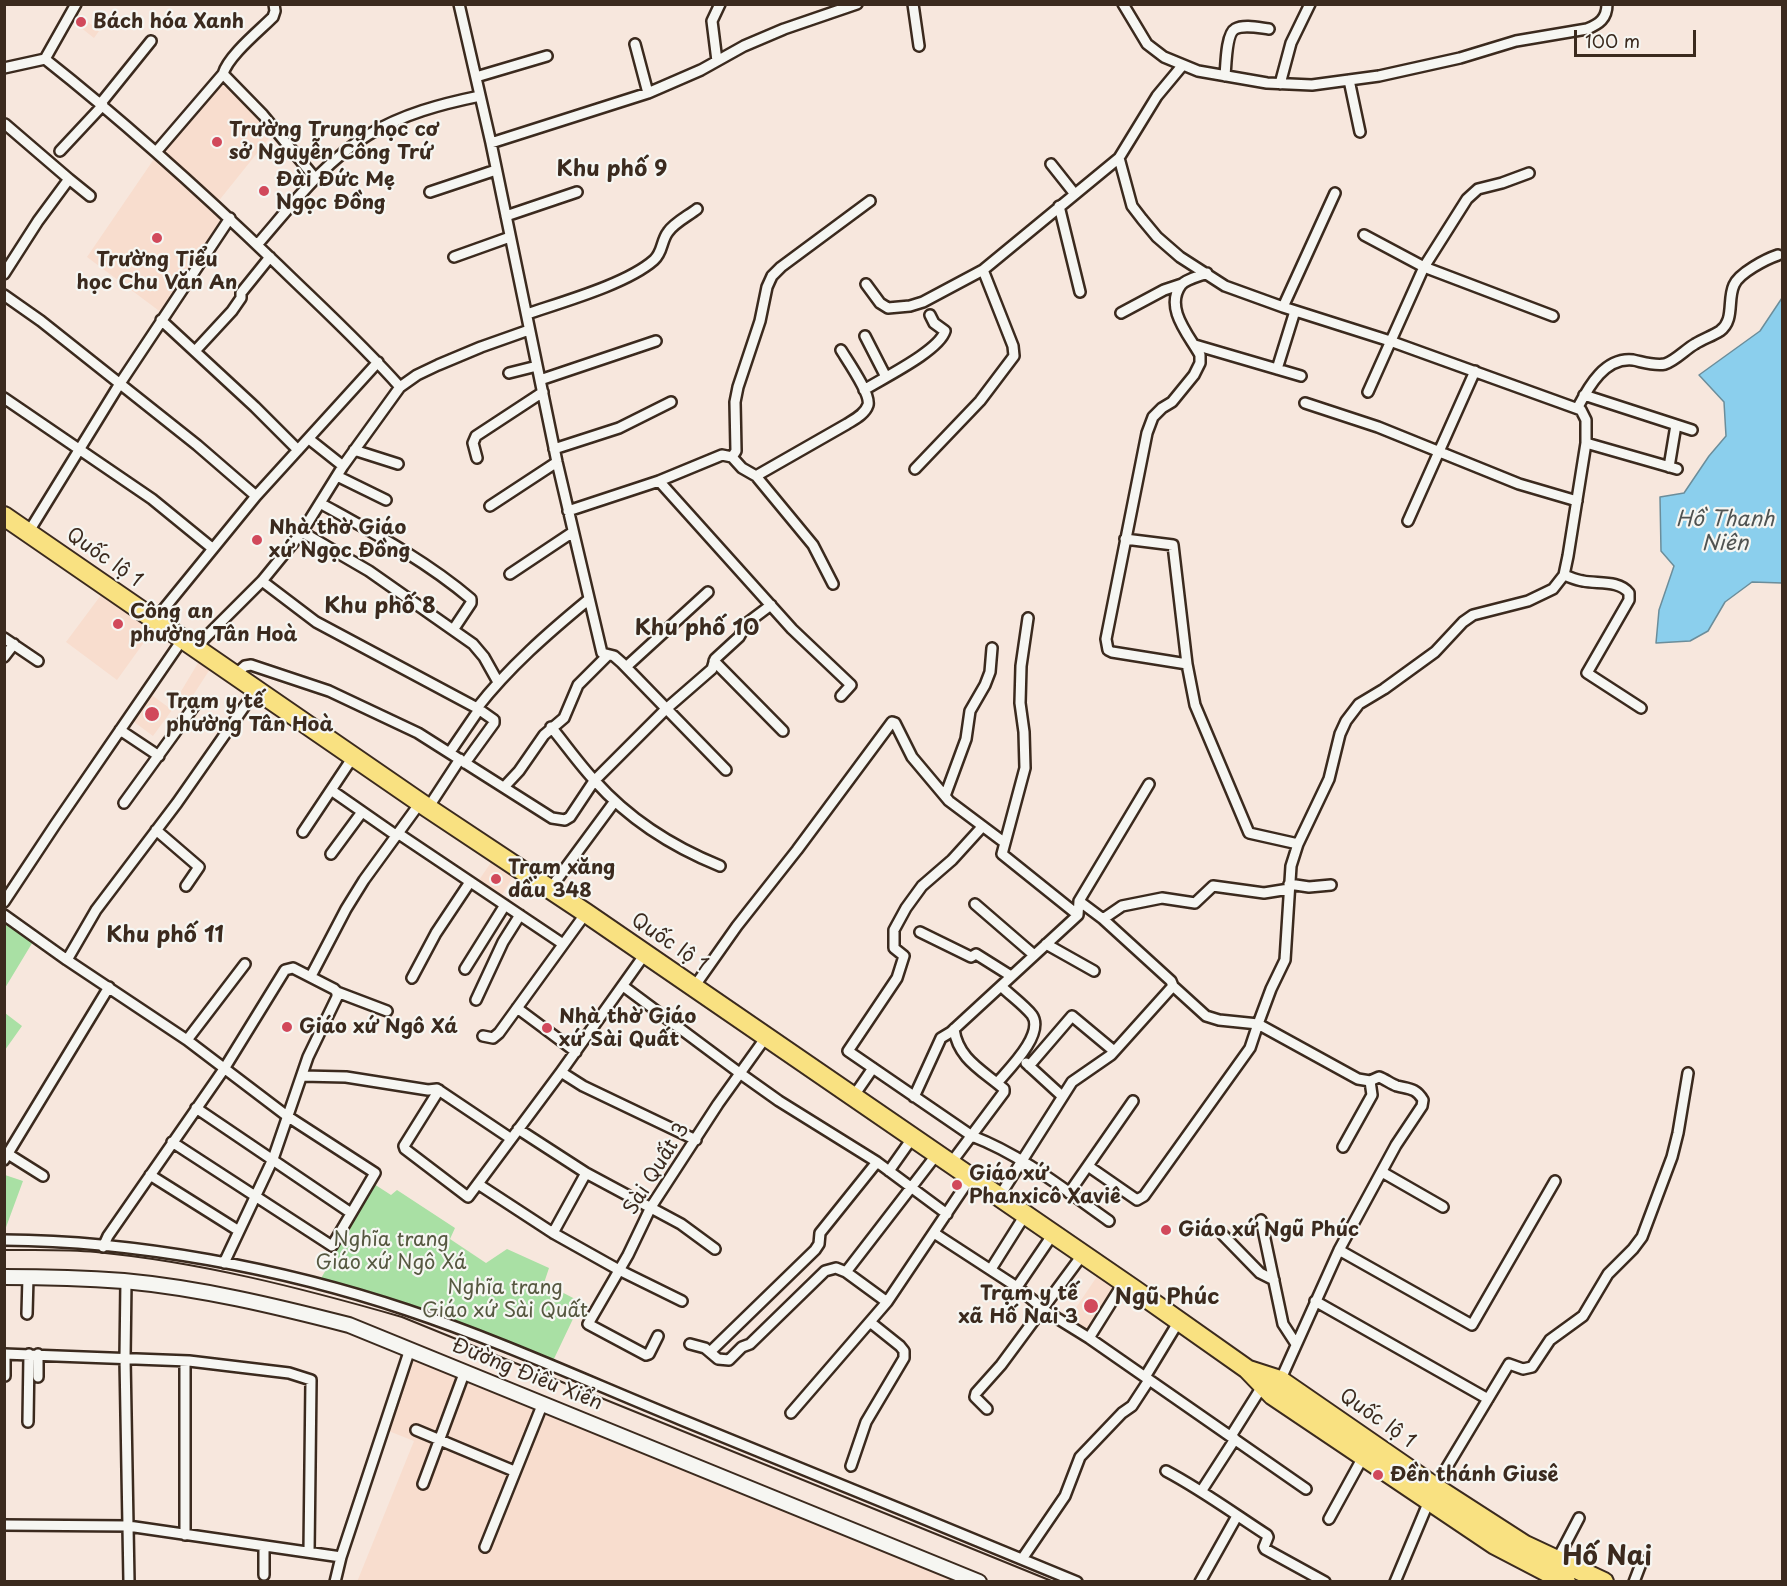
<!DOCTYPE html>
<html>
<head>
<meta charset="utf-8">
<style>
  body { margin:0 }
  #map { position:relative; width:1787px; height:1586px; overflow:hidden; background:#f7e7dd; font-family:"Playpen Sans",sans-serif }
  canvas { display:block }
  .frame { position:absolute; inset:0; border:6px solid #3b2a1e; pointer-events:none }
  .scale { position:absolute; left:1574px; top:30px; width:122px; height:27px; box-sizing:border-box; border:3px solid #3b2a1e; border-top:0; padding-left:8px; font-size:18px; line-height:21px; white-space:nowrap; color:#3b2a1e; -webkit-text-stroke:4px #f6f6f2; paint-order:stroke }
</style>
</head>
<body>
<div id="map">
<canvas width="1787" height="1586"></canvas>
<div class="frame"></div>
<div class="scale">100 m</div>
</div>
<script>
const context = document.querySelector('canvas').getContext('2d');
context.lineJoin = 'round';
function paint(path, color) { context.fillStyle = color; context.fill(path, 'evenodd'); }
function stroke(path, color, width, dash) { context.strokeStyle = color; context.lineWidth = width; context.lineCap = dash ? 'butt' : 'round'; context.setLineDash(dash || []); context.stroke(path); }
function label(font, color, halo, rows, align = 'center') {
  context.font = font + ' "Playpen Sans",sans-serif'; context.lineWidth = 4.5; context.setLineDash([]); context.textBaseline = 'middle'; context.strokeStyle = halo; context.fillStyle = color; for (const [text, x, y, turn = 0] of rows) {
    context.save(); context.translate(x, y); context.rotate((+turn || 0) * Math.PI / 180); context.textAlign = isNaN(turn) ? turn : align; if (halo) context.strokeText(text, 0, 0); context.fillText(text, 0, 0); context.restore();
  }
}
paint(new Path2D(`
  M75,11L99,31L94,38L70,19Z
  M224,79L274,132L217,203L160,152Z
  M156,156L226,219L162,313L87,257Z
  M104,591L155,627L117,680L66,642Z
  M201,658L212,666L190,700L180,693Z
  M149,693L172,710L153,736L130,719Z
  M494,858L516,872L500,898L477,883Z
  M1100,1272L1119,1285L1089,1334L1067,1321Z
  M412,1354L966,1582H357L414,1441L386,1430Z`), '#f8ddce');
paint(new Path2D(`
  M5,919L34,940L5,988Z
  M5,1013L22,1026L5,1050Z
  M5,1175L23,1181L5,1230L4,1175Z
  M374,1184L391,1195L397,1190L455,1228L450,1239L486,1263L507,1249L549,1268L544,1283L581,1302L552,1363L319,1282Z`), '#a9e0a4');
const water = new Path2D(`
  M1782,298V583L1752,582L1725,602L1708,631L1690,641L1656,643L1659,610L1674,566L1661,551L1660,497L1684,493L1709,456L1726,436L1724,402L1699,375L1760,331Z`);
paint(water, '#8bcfed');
stroke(water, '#6b8d9a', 1.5);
const street = new Path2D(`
  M274,4L275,11L273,17C259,31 228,56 223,74L263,115L315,178
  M459,4L491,143L557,462L602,653L614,656L622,663L726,770
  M913,4L919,46
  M1123,4L1147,44L1164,57L1198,71L1267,83L1312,85L1379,76L1460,58L1516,41L1587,29C1599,24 1607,19 1607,4
  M635,44L648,93
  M45,59C126,123 203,193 278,265C319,305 362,344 400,387
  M717,61L712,21L720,4
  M4,68L45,59L76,4
  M1225,76C1226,66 1226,34 1235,29C1244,24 1260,28 1269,29
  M476,77L547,56
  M1349,80L1360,132
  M1280,84L1291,43L1310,4
  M101,103L151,41
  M491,143L648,93L701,70L744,46L784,29L857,4
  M60,151L103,105
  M156,152L223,74
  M1051,164L1074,193
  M69,179L90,196
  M430,192L496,170
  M1059,206L1080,292
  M506,216L577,192
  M1364,235L1424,267L1553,316
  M257,245C291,206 324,162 368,135C403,114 441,104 480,96
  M454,257L510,237
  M1207,273C1200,276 1186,279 1181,285C1164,308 1189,335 1200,355V363L1194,375L1172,402L1162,408L1153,417L1147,433L1106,639L1108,650L1112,652L1187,664L1195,705L1249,833L1298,844
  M4,274L38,221L69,179L5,124
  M866,284L880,303L888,308L910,306L923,302L983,270L1119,158
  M4,295L41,321L197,445L256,496
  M1283,307L1335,193
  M1121,313L1164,290L1182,284
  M527,314C562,302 627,284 654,260C663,252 661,241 668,232C674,223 688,216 697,209
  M161,320L255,407L298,450
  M865,336L886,377
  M1195,345L1301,376
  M195,351L232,311L241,298V293L270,257
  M1277,369L1295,311
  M509,373L537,366
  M540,380L656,341
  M864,390C883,378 939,351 945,331L934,323L930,315
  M1368,392L1424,267L1467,199L1478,189L1502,183L1529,173
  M1584,395L1692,430
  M4,398L152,499L212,548
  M1305,403L1378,427L1519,484L1577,501
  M1578,407C1589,386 1605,357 1633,360C1643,362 1654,366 1665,364C1675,361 1686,349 1695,344C1703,339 1712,336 1720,331C1735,320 1727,300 1734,285C1739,273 1766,259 1778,255
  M309,439L343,466
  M1586,443L1677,469
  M554,449L619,428L671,402
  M354,450L398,464
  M732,457L736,451L735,402L738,387L760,321L767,287L772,276L781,267L870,201
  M477,458L473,443L476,436L543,392
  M1669,467L1676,425
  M915,469L980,401L1014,356L1013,346L983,270
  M337,476L386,500
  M756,476L847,424C855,419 865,414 868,405C871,394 847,360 841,350
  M659,481L792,629L851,685L841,696
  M320,503C372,532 425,560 471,599V603L453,630
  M490,506L557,462
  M568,511L659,481L722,455L732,457L742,468L756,476L813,545L833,584
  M1408,521L1475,371
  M302,532L369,571L473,644L484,657L498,682
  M28,533L119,385L230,218
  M1125,539L1173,545L1187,664
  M510,574L573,532
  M1564,575C1570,577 1576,580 1583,581C1598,584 1619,580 1629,593V600L1587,673L1641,708
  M262,581L316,622L477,708L494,720V723L465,763
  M1028,618L1021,666L1020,703L1024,732L1025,768L1002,854L1078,915
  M154,621L256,496L378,362
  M4,638L38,661
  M195,648L262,581L302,532L343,466L400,387L417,375L438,365L481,347L529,330
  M4,657L14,644
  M714,661L783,731
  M626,667L708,592
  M235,675L245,666L251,665L329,691L418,733L552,818L565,820L570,817L594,781L666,709L712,669L715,659L739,637L747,623L771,605
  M477,708C509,667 548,633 588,600
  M551,727C566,745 579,764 595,781C629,819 673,847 720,866
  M120,730L159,756
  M450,752L476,714
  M505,786L519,771L544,735L564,718L578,685L608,655
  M331,790L397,836
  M945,796L966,739L970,711L985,685L990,672L992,648
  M124,803L195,705
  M428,808L460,759
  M982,827L952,860L922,886L906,908L894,930V948L904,956L897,978L848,1051L972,1136C1022,1155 1065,1190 1109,1221
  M156,830L199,867L186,886
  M303,832L353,757
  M399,834L563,944
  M331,854L362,812
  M1289,884L1309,887L1331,885
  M550,889L615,801
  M1079,901L1103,919L1171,981L1173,986
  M4,902L55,825L182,640
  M975,904L1034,955
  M4,915L67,960L187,1040L287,1116L375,1173L332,1246L172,1142
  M1103,919L1122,906L1162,898L1195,903L1213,886L1264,893L1289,889
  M920,932L971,957L976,954L1011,976
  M1046,944L1094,971
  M67,960L96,910L177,803L256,690
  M465,969L505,905
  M311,976L346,909L364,880L420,803
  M412,978L436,933L470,882
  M623,986L741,1074L779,1101L877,1162L947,1214
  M694,987L737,926L797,850L892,722L895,723L912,757L949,801L1005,843
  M337,992L387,1011
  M476,1000L503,942L520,915
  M517,1008L576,1052
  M483,1036L493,1038L499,1033L586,913
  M187,1040L245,964
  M1026,1063L1062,1096
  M1029,1066L1072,1016L1114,1051
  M561,1072L583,1086L696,1140
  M302,1076L346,1077L428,1090L437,1089L510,1138
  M997,1083C1009,1069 1045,1034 1032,1015C1024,1005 1010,995 1001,986
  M439,1090L404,1146L405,1149L468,1197L561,1072L645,954
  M853,1097L873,1068
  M914,1097L941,1038L951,1032L1078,915L1079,901L1149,784
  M196,1108L351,1213
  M518,1129L586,1173L681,1224L715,1249
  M1343,1147L1372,1095L1370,1081
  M8,1154L43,1176
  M4,1160L109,987
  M951,1163L1004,1092V1089C982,1070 958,1059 954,1029
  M1088,1166L1137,1200L1144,1196L1250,1048L1258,1024L1358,1079L1370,1081L1379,1077C1385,1079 1391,1084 1397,1086C1409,1089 1416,1088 1423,1100L1422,1106L1396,1145L1339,1250L1280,1381
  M889,1171L913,1137
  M1382,1172L1443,1207
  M150,1175L239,1231
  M478,1184L553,1233L619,1270L682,1301
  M1069,1193L1133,1101
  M999,1197L1072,1082L1111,1055L1173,986L1206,1016L1219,1020L1258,1024L1271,989L1285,960L1291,866L1298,844L1329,779L1340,734L1346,721L1359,704L1384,689L1435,652L1463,622L1473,615L1528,601L1553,589L1564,575L1568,556L1586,443V420L1581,410L1390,341L1283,307L1225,286L1180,257L1157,237L1142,219L1132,206L1119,158L1157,96L1182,66
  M1261,1220L1283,1324L1296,1344
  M553,1233L586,1173
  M934,1233L1017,1287L1047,1312L1089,1338L1306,1489
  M1223,1235L1260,1273L1274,1280
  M4,1240C136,1241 282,1268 407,1310C500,1341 591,1383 682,1420C813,1474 946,1527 1077,1582
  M103,1247L108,1236L224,1069L285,970L293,968L334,989L337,992V997L308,1057L273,1159L224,1263
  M1339,1250L1472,1325L1555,1181
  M991,1269L1025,1215
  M846,1272L937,1154
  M126,1281L125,1358L129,1582
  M1017,1287L1053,1234
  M1315,1301L1488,1399
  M27,1314L28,1277
  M658,1336L649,1354L646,1355L588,1324L628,1255L651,1207L718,1104L766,1037
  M1089,1338L1124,1282
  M690,1344L705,1348L718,1359L729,1360L742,1347L750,1344L825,1271L836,1268L846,1272L887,1302
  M710,1352L815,1250L819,1244L820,1233L877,1162
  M4,1354L189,1361L289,1373L311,1380L309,1552
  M38,1354V1377
  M5,1376V1354
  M1145,1377L1179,1321
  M987,1409L975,1397L976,1393L1001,1365L1083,1254
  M791,1413L887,1302L971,1177
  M28,1422L29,1354
  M416,1430L514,1471
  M1231,1436L1263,1385
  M851,1466L866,1422L904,1358V1351L900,1346L870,1322
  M1166,1471C1202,1490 1233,1513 1267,1535L1268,1537L1264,1547L1265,1549L1325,1582
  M423,1484L465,1371
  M1435,1487L1509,1364L1523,1369L1532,1367L1550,1340L1583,1316L1608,1274L1633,1249L1642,1237L1672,1157L1678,1133L1688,1073
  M1202,1490L1235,1439
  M1329,1519L1363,1457
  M4,1525L128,1526L341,1557L410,1349
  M185,1535V1361
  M485,1547L543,1403
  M1022,1559L1065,1496L1080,1457L1122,1413L1132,1406L1149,1380
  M1557,1560L1579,1518
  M264,1575V1546
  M335,1582L341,1557
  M1200,1582L1237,1516
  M1395,1582L1429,1501
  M1634,1582L1642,1561`);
const secondary = new Path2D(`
  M4,1277C44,1277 84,1278 124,1281C200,1288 275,1306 349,1325L979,1582`);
const highway = new Path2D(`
  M4,516L428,808L586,913L1135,1290L1247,1369L1272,1395L1495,1545L1566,1582
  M1249,1370L1280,1380L1435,1487L1525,1545L1604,1582`);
stroke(street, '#3b2a1e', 14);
stroke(secondary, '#3b2a1e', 18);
stroke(highway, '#3b2a1e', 22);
stroke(street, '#f6f6f2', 9);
stroke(secondary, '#f6f6f2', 14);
stroke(highway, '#f9e181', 18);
stroke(new Path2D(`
  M4,1250C35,1250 66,1249 96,1252C200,1262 301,1288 402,1317L1054,1582`), '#3b2a1e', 2);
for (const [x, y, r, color] of [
  [81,22,6,"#d1495b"],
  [217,142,6,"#d1495b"],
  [264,191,6,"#d1495b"],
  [157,238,6,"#d1495b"],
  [257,540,6,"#d1495b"],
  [118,624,6,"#d1495b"],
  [152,714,8,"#d1495b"],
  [496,879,6,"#d1495b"],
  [287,1027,6,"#d1495b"],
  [547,1028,6,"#d1495b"],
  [957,1185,6,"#d1495b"],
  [1166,1230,6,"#d1495b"],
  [1091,1306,8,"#d1495b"],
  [1378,1475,6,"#d1495b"]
]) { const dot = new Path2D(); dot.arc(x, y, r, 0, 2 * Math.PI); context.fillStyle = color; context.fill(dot); stroke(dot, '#f6f6f2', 2); }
label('bold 20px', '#3b2a1e', '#f6f6f2', [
  ["Bách hóa Xanh",93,22],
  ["Trường Trung học cơ",229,130],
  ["sở Nguyễn Công Trứ",229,153],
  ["Đài Đức Mẹ",276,180],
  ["Ngọc Đồng",276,203],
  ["Trường Tiểu",157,260,"center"],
  ["học Chu Văn An",157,283,"center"],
  ["Nhà thờ Giáo",269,528],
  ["xứ Ngọc Đồng",269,551],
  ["Công an",130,612],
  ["phường Tân Hoà",130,635],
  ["Trạm y tế",166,702],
  ["phường Tân Hoà",166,725],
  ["Trạm xăng",508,868],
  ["dầu 348",508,891],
  ["Nhà thờ Giáo",559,1017],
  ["xứ Sài Quất",559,1040],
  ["Giáo xứ Ngô Xá",299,1027],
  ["Giáo xứ",969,1174],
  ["Phanxicô Xaviê",969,1197],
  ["Giáo xứ Ngũ Phúc",1178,1230],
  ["Trạm y tế",1078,1294,"right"],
  ["xã Hố Nai 3",1078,1317,"right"],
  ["Đền thánh Giusê",1390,1475]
], 'left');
label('20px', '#3b2a1e', '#f6f6f2', [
  ["Quốc lộ 1",104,558,35],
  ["Quốc lộ 1",669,943,34],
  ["Sài Quất 3",657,1169,-58],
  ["Đường Điều Xiển",527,1375,22],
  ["Quốc lộ 1",1377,1419,35]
]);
label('20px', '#565840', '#f6f6f2', [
  ["Nghĩa trang",391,1240],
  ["Giáo xứ Ngô Xá",391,1263],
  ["Nghĩa trang",505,1288],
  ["Giáo xứ Sài Quất",505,1311]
]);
label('italic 21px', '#4f5352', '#f6f6f2', [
  ["Hồ Thanh",1725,520],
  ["Niên",1725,544]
]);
label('bold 22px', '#3b2a1e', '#f6f6f2', [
  ["Khu phố 9",612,170],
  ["Khu phố 8",380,607],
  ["Khu phố 10",697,629],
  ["Khu phố 11",165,936],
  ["Ngũ Phúc",1167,1298]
]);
label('bold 26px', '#3b2a1e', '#f6f6f2', [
  ["Hố Nai",1607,1558]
]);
</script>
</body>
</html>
